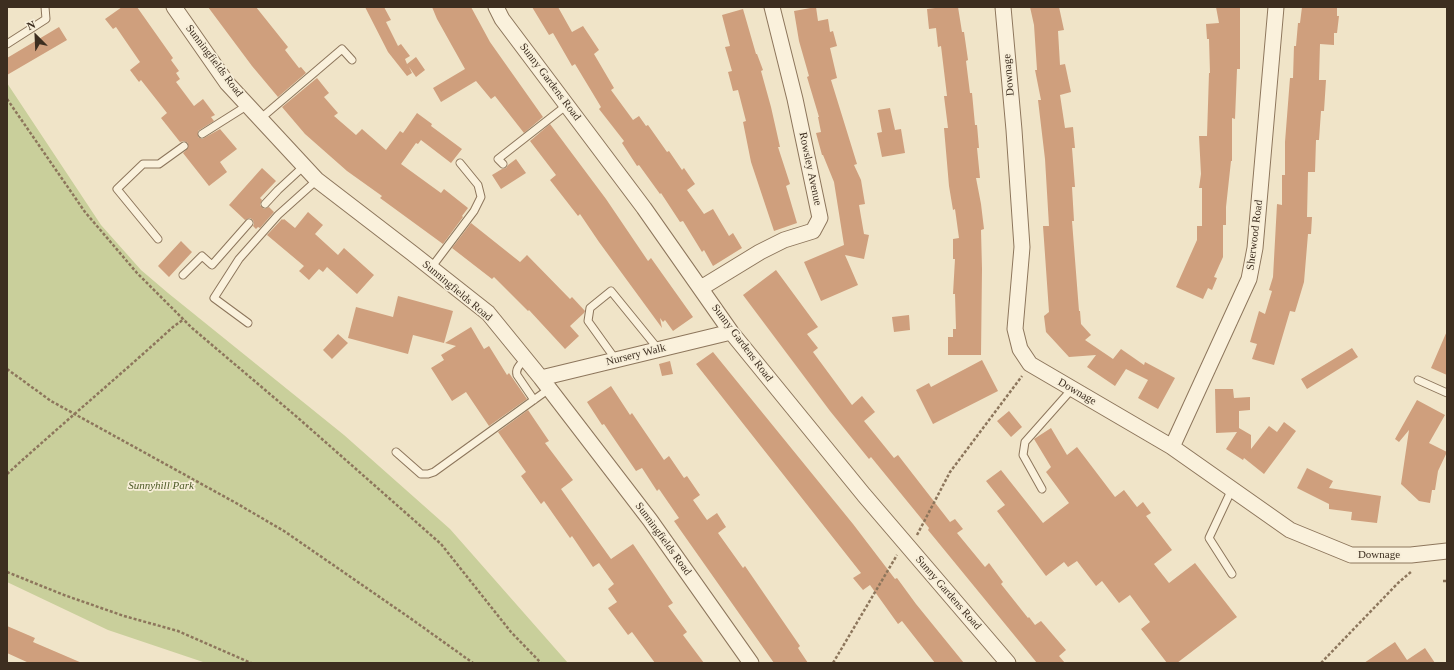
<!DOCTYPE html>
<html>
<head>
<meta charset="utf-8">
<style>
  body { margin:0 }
  #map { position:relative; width:1454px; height:670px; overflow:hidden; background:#f0e4c8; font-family:Georgia,serif }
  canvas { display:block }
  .frame { position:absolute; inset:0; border:8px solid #3d2e20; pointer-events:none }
  .north { position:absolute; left:16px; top:16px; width:40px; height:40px; -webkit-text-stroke:3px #f7eed8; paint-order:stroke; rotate:336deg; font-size:11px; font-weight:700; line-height:16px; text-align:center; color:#3d2e20 }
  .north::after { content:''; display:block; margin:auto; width:14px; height:18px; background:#3d2e20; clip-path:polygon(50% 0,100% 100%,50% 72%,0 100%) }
</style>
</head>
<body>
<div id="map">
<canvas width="1454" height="670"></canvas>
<div class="frame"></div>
<div class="north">N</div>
</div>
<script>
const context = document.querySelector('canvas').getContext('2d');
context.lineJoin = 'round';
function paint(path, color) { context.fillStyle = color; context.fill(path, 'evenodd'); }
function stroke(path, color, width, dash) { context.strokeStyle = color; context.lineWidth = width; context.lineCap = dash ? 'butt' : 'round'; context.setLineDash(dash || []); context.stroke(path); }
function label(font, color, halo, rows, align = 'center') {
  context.font = font + ' Georgia,serif'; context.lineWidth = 3.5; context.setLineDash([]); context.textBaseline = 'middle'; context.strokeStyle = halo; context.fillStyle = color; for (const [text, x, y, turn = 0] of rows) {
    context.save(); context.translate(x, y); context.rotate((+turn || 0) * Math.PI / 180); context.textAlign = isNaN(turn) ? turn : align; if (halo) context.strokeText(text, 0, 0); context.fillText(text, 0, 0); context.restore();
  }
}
paint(new Path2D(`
  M7,83L101,225L141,270L168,293L344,435L450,529L568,663H206L108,630L7,582Z`), '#c9cf9b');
paint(new Path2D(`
  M122,7H137L173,58L171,60L179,71L176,73L180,79L176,82L194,106L203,99L215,115L211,117L214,121L198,131V137L202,139L204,138L220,129L237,149L220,162L227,172L209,186L183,153L188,148V143L184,141L180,142L161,118L167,113L141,80L139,82L130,70L140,62L116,27L113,29L105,19Z
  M208,7H256L288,47L285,50L299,68L301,67L306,73L278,97L252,66Z
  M365,7H384L391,20L386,22L398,46L401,44L410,56L405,59L407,64L416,57L425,70L416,77L409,67L412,73L407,76L388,52Z
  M432,7H471L490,42L543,117L524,133L495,96L491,99L476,81L441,102L433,88L465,69L437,19Z
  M532,7H558L572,32L583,26L599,50L594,54L614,88L611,90L633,120L639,116L646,126L648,125L667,152L669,151L682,170L684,168L695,184L687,190L704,214L713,209L729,236L733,233L742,248L713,266L704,250L702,252L683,221L680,222L661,193L660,194L639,165L637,166L622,143L624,141L599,109L601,107L575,64L572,66L553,33L549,35Z
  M816,7L818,21L828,19L830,32L833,31L837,46L830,48L837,78L831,80L857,164L854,165L861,180L865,204L859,205L864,234L869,235L864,259L845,255L858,285L821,301L804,262L844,245L834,182L823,155H822L816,133L821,132L818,117H819L807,77L809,76L799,41L794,11Z
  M943,7H958L962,32H964L968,60L966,61L970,93H972L975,125H977L979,148H977L980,178H976L981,204L984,229L981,230L982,269L981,355H948V337H953V329H956L955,294H953L955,259H953V239L959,238L955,209L953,210L949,186L944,128H948L944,96H947L941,46L938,47L936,28L929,29L927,9Z
  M1030,7H1059L1064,30L1058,31L1060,65L1065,64L1071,92L1060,95L1065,128L1073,127L1075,148H1072L1075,187H1072L1074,221H1072L1079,311H1080L1081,324L1091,335L1085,340L1113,359L1121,349L1144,365L1145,362L1175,378L1158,409L1138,398L1148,380L1126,369L1115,386L1087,367L1096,355L1069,357L1046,332L1044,316L1049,312L1043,226H1049L1045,159L1038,100H1041L1035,70H1037L1034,25Z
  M1216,7H1240V69H1237L1235,119L1232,118V161H1231L1226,207V225H1223V257L1214,277L1217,278L1212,290L1208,288L1203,299L1176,287L1197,240V226H1202V188H1199L1201,174L1199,136H1207L1209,73H1210L1209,39H1207L1206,24L1219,23Z
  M1302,7H1337V16H1339L1337,33H1334V45L1320,44L1319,80H1326L1324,111H1321L1319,140H1316L1315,172H1308L1307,217H1312L1311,234H1308L1304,282L1295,312L1290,311L1274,365L1252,359L1257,344L1250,342L1259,311L1265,314L1272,291L1269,290L1273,277L1277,204L1282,205V175H1285V142L1290,78H1293L1294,46H1296L1298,23H1300Z
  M743,9L756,54H757L763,70L761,71L771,107L780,147H778L790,184L786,186L797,223L774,231L751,162L743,122L746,121L738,90L733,91L728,72L732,71L725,47L730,46L722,15Z
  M59,27L67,40L7,75V58Z
  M317,78L329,93L324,97L338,113L334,116L356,135L362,129L386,150L400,131L403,133L417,113L432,124L431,126L462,149L451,163L421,140L418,144L416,143L401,164L441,193L444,189L468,208L462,216L463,217L443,244L380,198L382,196L347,171L305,134L282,107Z
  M890,108L895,130L901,129L905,153L882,157L877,133L882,132L878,110Z
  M550,124L606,199L648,261L651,258L693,317L673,331L665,320L663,322L660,318L662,328L599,242L580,214L578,216L550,180L556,175L530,141Z
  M516,159L526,173L501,189L492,175L502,169L506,168L508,165Z
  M262,168L276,181L260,198L262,200L260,205L264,209L269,207L274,212L260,228L258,227L256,229L253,226L254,224L253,220L250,218L245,220L229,205Z
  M308,212L323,225L315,234L338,255L344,248L374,275L357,294L327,267L323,272L319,269L309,280L299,271L304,266L267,235L282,219L283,220L284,219L295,228Z
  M471,223L520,262L527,255L570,299L572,297L585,311L584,313L570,326L579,336L565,349L529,310L528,311L494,277L492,279L452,248Z
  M181,241L192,252L169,277L158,266Z
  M776,270L818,327L807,334L818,348L813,352L852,405L862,396L875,412L864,421L894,458L898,455L950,522L955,519L963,529L957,533L985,567L989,563L1003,582L1001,584L1028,618L1029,617L1035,625L1041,621L1066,650L1059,656L1065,663H1037L928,530L929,528L871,457L869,459L830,411L743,295Z
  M398,296L453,311L444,343L413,335L408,354L348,338L356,307L393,317Z
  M909,315L910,330L894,332L892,317Z
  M471,327L484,349L489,346L507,375L509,373L527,399L489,426L466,392L452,401L431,368L444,360L441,355L456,346L445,343Z
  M1447,331V375L1431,368Z
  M338,334L348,343L332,359L323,350Z
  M1352,348L1358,357L1307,389L1301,379Z
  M713,352L853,524L895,579L897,578L916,604L964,663H935L902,621L898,624L870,585L863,590L853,578L861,573L696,364Z
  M982,360L998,391L933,424L916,390L929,383L931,387Z
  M670,361L673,374L662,376L659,364Z
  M611,386L630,415L632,413L664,460L669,456L684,478L687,476L700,495L693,500L707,520L717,513L726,527L718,533L743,568L745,566L800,646L798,648L808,663H774L674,521L679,518L659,489L657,491L642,468L636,471L604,424L602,425L587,402Z
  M1215,389H1233L1234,398L1250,397V410L1239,411V428L1251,435V449L1269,426L1277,432L1284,422L1296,431L1264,474L1244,458L1243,460L1226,449L1237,432L1216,433Z
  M1417,400L1445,415L1429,443L1447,452L1438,471L1435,490H1432L1430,503L1419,501L1401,484L1409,430L1399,442L1395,439Z
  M528,410L549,441L545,443L573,480L561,489L611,559L633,544L673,603L668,606L687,632L683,635L704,663H655L632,632L628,635L608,608L617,602L608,589L614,584L599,563L593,567L572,536L570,538L544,501L541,504L521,476L526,472L498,432Z
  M1009,411L1022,427L1011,437L997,421Z
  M1051,428L1067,455L1077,447L1115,497L1124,490L1137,507L1143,502L1151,513L1146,516L1172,550L1154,564L1169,583L1195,563L1237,617L1177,663H1167L1141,629L1150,622L1130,595L1119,603L1102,581L1096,586L1077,561L1068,567L1064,562L1046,576L997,511L1005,505L986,481L1001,470L1043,523L1069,503L1046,472L1051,467L1034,439Z
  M1307,468L1333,481L1329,488L1381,496L1377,523L1351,520L1352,512L1329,509V504L1297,488Z
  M7,626L35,638L33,642L82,663H29L7,653Z
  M1395,642L1407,660L1425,648L1435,663H1364Z`), '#cf9f7d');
const service = new Path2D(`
  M7,44L46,19L45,7
  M260,119L342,49L352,60
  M202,134L248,105
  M503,164L498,159L567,105
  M265,204L278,190L304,166
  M158,239L117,189L143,164H159L184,146
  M431,268L474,211L481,197L478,185L460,163
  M183,275L202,256L212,265L249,223
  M248,323L214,298L239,259L278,215L317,180
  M525,359C521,364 515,368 517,375L534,400
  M616,360L588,321L590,308L611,291L659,350
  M1418,380L1447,393
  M396,452L421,474H428L434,472L549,389
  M1042,489L1023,455L1025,442L1072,389
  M1232,489L1209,538L1232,574`);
const minor = new Path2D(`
  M174,7L227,83L317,180L412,253L488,313L541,378L650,520L751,663
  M496,7L502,19L644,208L731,332L864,495L1008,663
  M1003,7L1014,130L1022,247L1015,329L1020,349L1030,364L1172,447L1290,530L1351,555H1411L1447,551
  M701,288L760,252L784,240L813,231L820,218L795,99L772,7
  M541,378L731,332
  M1172,447L1249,279L1255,248L1276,7`);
stroke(service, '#8d765c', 9);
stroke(minor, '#8d765c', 17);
stroke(new Path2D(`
  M7,99L85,212L137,273L192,328L297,417L441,544L511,632L541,663
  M7,369L51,401L236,503L284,531L410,618L473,663
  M7,474C62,424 118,377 173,327L184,319
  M917,535L950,472L1022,376
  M7,572L64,595L124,616L178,631L251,663
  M1443,581H1447
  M833,663L897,555
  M1321,663L1398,583L1412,571`), '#8d765c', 2.5, [3, 2]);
stroke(service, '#faf1dc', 7);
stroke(minor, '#faf1dc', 15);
label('11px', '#3d2e20', '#f7eed8', [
  ["Sunningfields Road",214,61,53],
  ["Downage",1009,75,-95],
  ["Sunny Gardens Road",550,82,53],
  ["Rowsley Avenue",810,169,78],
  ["Sherwood Road",1255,235,-83],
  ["Sunningfields Road",457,291,40],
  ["Sunny Gardens Road",742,343,53],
  ["Nursery Walk",636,355,-14],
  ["Downage",1077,392,30],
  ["Sunningfields Road",663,539,54],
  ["Downage",1379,555],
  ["Sunny Gardens Road",948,593,49]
]);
label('italic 11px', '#4d5a26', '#f7eed8', [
  ["Sunnyhill Park",161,486]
]);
</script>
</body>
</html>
